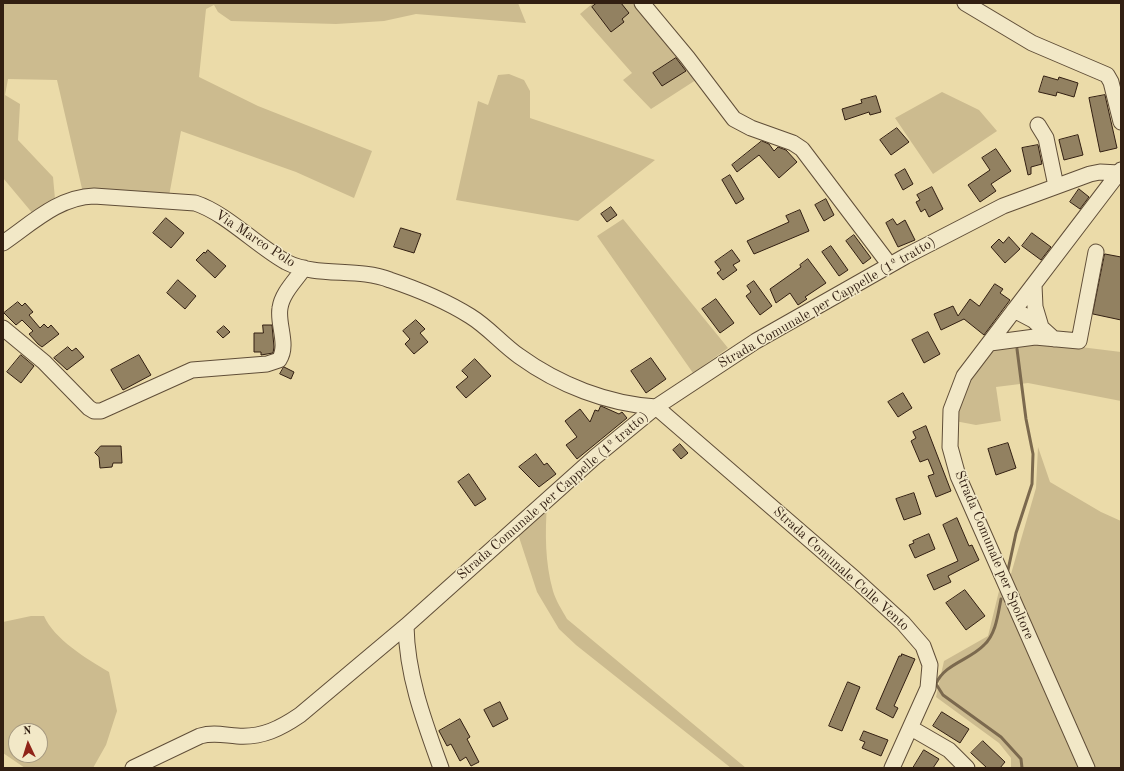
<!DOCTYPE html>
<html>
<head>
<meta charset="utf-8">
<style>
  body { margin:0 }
  #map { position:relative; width:1124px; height:771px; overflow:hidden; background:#ebdba9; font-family:"Old Standard TT",serif }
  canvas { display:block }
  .frame { position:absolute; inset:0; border:4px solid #321f12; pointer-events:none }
  .north { position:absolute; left:8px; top:723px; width:40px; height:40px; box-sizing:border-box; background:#f2e8c7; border:1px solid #a5987f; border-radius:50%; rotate:356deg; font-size:11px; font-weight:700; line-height:16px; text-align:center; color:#321f12 }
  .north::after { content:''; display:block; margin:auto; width:14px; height:18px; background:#8f2418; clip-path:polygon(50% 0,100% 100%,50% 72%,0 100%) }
</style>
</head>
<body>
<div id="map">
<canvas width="1124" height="771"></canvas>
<div class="frame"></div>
<div class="north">N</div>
</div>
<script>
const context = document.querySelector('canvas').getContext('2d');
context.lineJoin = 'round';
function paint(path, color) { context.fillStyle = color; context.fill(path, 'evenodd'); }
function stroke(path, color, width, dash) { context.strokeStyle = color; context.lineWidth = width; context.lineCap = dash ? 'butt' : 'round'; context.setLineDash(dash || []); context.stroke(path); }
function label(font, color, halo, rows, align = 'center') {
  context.font = font + ' "Old Standard TT",serif'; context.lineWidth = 3; context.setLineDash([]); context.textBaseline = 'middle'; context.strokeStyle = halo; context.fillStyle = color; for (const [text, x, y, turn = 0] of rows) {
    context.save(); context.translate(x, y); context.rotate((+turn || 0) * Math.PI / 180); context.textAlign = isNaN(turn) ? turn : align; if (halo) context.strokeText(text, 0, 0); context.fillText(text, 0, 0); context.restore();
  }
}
paint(new Path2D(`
  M3,3H518L526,23L416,14L384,21L336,24L231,21L218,12L214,5L206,9L199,77L258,106L372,151L354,198L296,172L181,131L169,196L83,193L57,80L8,79L5,95L20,104L18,140L53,177L55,199L34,215L3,178Z
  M593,3H634L699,78L651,109L623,80L632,73L580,14Z
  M509,74L524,80L530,91V118L655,160L578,221L456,200L478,101L488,105L498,75Z
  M942,92L979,110L997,131L933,174L895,118Z
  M623,219L728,348L693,373L597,236Z
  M1040,342L1121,352V401L1028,383L996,387L1001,421L976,425L955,421L967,379L991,348Z
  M1038,447L1050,482L1101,512L1121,521V768H1011V758L999,743L936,697L944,661L988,636L999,591L1004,598L1036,488Z
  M547,504C545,534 545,562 553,591C556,601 562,610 567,619L746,768H731L576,645L559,629L537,592L517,531Z
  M31,616H44C54,639 87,659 109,672L117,711L106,745L93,768H25L3,753V622ZM16,731H40V755H16Z`), '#ccbb8f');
stroke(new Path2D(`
  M1008,570L1016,533L1032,484L1033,454L1026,419L1017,349
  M1001,599C998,614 996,634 984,645C970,660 944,664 936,684L943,695L1001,737L1021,759L1022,768`), '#7b694e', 3);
const building = new Path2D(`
  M597,3H621L629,13L622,19L624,22L611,32L592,7Z
  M676,58L686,71L662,86L653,73Z
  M1044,76L1058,80L1059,77L1078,83L1074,97L1057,92L1056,96L1039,92Z
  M1105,95L1117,148L1100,152L1089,98Z
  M876,96L881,112L870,115L869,112L845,120L842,109L862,103L861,100Z
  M897,128L909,142L891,155L880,140Z
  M1078,135L1083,155L1064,160L1059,140Z
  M762,141L769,144L774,151L778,147L786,150L797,162L779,178L759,155L737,172L732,165Z
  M1038,145L1042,164L1031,167V174L1028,175L1022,148Z
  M996,149L1011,171L991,184L996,191L980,202L968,185L990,170L982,158Z
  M905,169L913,184L903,190L895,175Z
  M730,175L744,199L736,204L722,180Z
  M932,187L943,209L929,217L925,209L921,212L916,202L920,200L917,195Z
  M1079,189L1089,197L1080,209L1070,202Z
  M826,199L834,215L824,221L815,205Z
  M611,207L617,215L607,222L601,214Z
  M800,210L809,231L754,254L747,241L789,222L786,216Z
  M166,218L184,233L171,248L153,233Z
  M893,219L897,225L905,220L915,240L898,247L886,223Z
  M401,228L421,234L414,253L394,247Z
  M1032,233L1051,247L1041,260L1022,246Z
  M854,235L871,258L863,264L846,241Z
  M1009,237L1020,249L1005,263L991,247L999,239L1003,243Z
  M831,246L848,270L839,276L822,252Z
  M208,250L226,266L215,278L196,260L204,252L205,253Z
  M732,250L740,261L733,265L737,270L723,280L717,273L721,270L715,262Z
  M1105,254L1121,257V320L1093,314Z
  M808,259L826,283L805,297L807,299L798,305L790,293L776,303L770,289L801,267L800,265Z
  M178,280L196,296L185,309L167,293Z
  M754,281L772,306L760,315L746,296L751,292L747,286Z
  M995,284L1003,289L1000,293L1010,300L984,335L964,319L941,330L934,314L953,306L958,316L970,299L979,306Z
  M716,299L734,323L720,333L702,309Z
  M18,302L22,306L25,303L33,312L29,315L40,328L44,324L48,328L51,325L59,334L42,347L38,344L29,334L33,331L22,320L16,325L4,313Z
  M416,320L425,329L420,333L428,342L414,354L405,344L410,339L403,331Z
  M263,325H272L274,347L273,353L261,355V352H254V333H263Z
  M224,326L230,332L223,338L217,332Z
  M928,332L940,354L924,363L912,340Z
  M68,347L72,351L76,348L84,357L67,370L54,358Z
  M21,355L34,366L21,383L7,372Z
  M139,355L151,375L123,390L111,370Z
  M651,358L666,379L646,393L631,371Z
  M475,359L491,376L466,398L456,387L468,377L462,371Z
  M284,367L294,372L291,379L280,374Z
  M903,393L912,408L898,417L888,402Z
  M601,406L619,414L622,412L627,418L577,459L566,445L577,437L565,421L580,409L590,422L595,410L598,411Z
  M926,426L951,491L936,497L928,476L934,474L928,459L920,462L911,441L916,438L913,432Z
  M1008,443L1016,468L996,475L988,449Z
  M680,444L688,453L681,459L673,450Z
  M101,446H121L122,463H113L112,467L100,468L99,457L95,453Z
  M536,454L544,465L547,463L556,474L539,487L519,467Z
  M469,474L486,499L475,506L458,482Z
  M914,493L921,514L904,520L896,499Z
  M957,518L969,546L972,545L979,560L948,576L951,582L934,590L927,575L958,561L943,525Z
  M929,534L935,549L915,558L909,545L914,543L913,541Z
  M965,590L985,616L966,630L946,603Z
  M902,654L915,659L894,706L898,708L893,718L876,709L899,656H901Z
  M848,682L860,687L842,731L829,726Z
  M500,702L508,719L493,727L484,710Z
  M942,712L969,729L960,743L933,726Z
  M460,719L470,737L467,739L479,762L471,766L466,757L460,761L451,744L447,746L439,731Z
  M864,731L888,740L881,756L862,748L865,742L860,740Z
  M983,741L1005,762L1000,768H987L971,753Z
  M924,750L939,759L933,768H913Z`);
paint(building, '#928161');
stroke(building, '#321f12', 1);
const minor = new Path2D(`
  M642,3L687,57L734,119L751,128L793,143L802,149L889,264
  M965,3L1032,43L1107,75L1111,82L1121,122
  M1038,125L1046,138L1056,186
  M3,243C31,224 58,197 94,196L195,203C226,213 257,246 286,262C317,278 357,267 390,280C417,289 446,301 470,316C488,327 502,344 519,356C559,385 608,404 656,407L855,579L903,623L923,646L930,665L928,688L892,768
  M1034,285L1035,307L1041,327
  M1014,310L1033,320L1054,339
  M3,328L44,362L89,408L94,411H101L192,370L267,364L279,360C289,345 277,324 280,308C282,293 296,280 304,268
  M990,343L1035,337L1079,341L1096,252
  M406,626C407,676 424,721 441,768
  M911,728L949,750L967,768
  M133,768L200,736C213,732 224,735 237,736C262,738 281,728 300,715L406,626L595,457L656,407L756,341L906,256L1003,206L1090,174L1100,172L1119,173
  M1087,768L958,476L950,447L951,410L964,376L1121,170`);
stroke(minor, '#604e38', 17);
stroke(minor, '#f2e8c7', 15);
label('14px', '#321f12', '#f2e8c7', [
  ["Via Marco Polo",255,239,33],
  ["Strada Comunale per Cappelle (1º tratto)",827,303,-30],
  ["Strada Comunale per Cappelle (1º tratto)",553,496,-41],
  ["Strada Comunale per Spoltore",994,555,67],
  ["Strada Comunale Colle Vento",841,569,42]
]);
</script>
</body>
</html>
